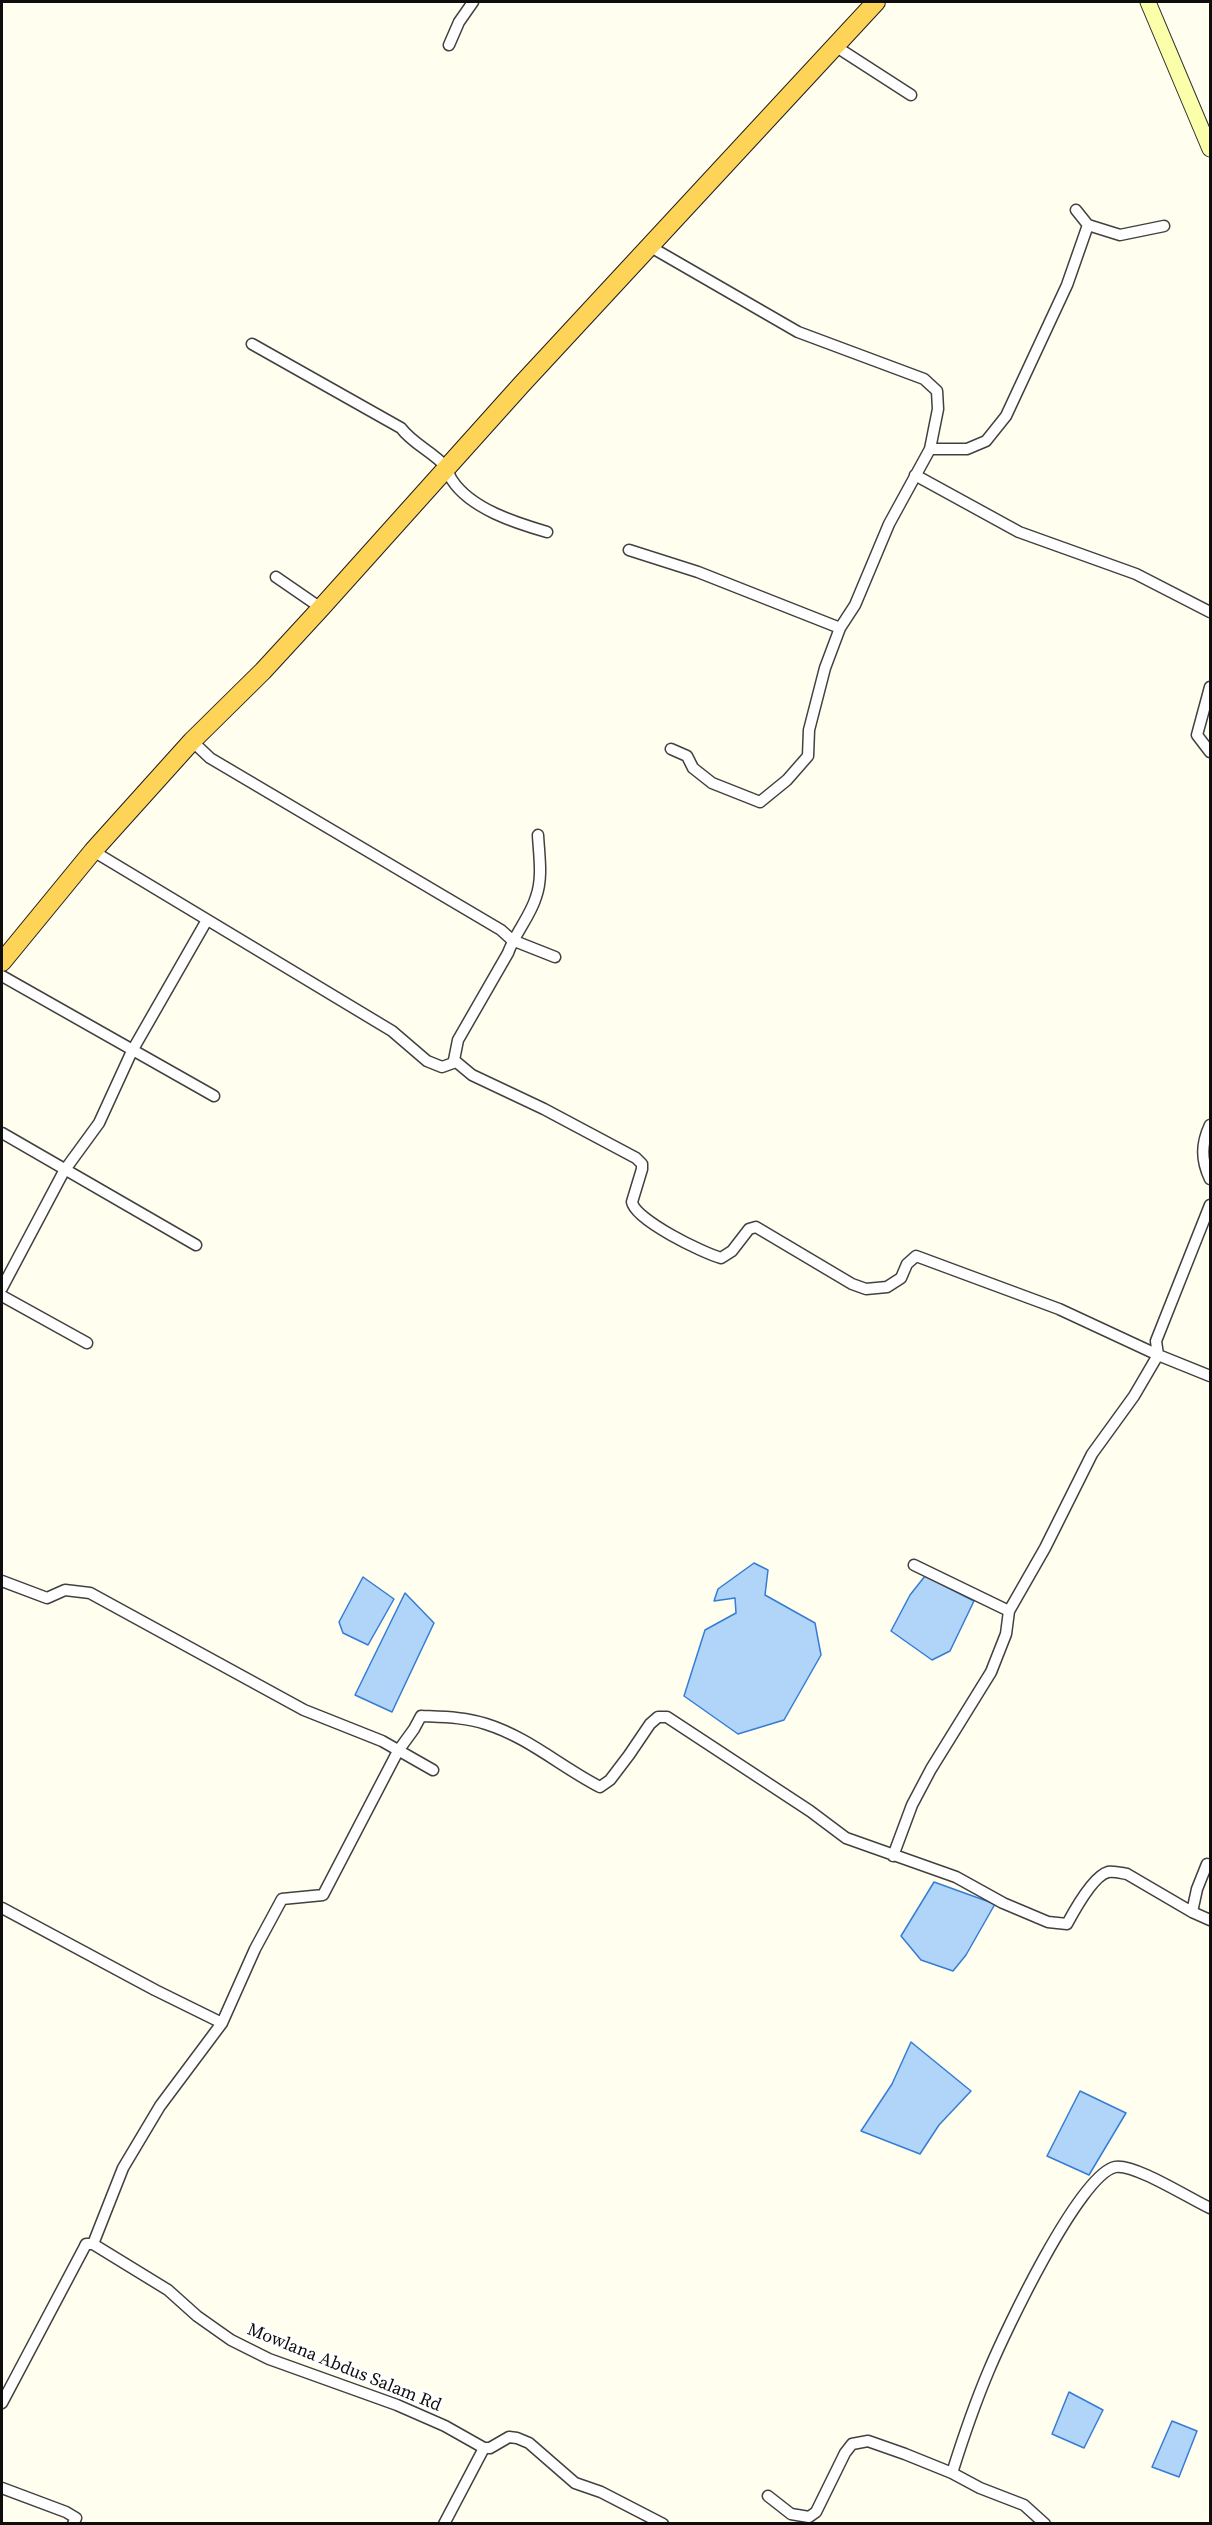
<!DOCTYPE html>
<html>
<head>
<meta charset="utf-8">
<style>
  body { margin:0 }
  #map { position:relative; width:1212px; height:2525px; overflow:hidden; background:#fffeef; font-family:"Source Serif 4",serif }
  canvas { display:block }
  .frame { position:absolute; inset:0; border:3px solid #0e0e0e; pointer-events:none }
</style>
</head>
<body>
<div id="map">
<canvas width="1212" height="2525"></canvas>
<div class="frame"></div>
</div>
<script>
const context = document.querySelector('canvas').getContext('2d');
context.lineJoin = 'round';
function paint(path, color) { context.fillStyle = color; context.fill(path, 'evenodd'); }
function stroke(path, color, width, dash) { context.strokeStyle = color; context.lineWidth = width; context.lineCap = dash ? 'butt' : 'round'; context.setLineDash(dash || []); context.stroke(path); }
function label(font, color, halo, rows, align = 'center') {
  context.font = font + ' "Source Serif 4",serif'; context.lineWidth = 6; context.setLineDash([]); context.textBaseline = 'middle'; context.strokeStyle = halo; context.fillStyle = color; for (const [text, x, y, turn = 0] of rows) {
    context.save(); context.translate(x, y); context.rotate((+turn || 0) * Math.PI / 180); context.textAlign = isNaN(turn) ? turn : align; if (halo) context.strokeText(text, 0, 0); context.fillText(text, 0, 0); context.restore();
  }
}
const water = new Path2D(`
  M754,1563L768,1570L765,1595L815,1623L821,1655L784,1720L738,1734L684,1696L705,1630L736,1613L735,1598L714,1601L718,1589Z
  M925,1576L974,1601L950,1651L932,1660L891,1631L910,1595Z
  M363,1577L394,1599L368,1645L343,1633L339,1622Z
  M405,1593L434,1623L392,1712L355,1695Z
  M934,1882L995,1904L966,1955L953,1971L921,1960L901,1936Z
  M911,2042L971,2091L939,2125L920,2154L861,2131L892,2084Z
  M1080,2091L1126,2113L1089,2175L1047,2156Z
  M1069,2392L1103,2410L1084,2448L1052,2434Z
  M1172,2421L1197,2431L1179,2477L1152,2467Z`);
paint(water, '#b1d4f9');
stroke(water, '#347dd4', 1.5);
const minor = new Path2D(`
  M449,45L459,22L473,2
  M835,46L911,95
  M1088,225L1120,235L1164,226
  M649,246L798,332L924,379L937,391L938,409L930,449L889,524L855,605L840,628L825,668L809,730L808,756L787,780L760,802L712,783L693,768L687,756L671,749
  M252,344L401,428C413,444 433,452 446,467C449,471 449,476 452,480C471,509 516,523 547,532
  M930,449H967L986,441L1006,416L1067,285L1088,225L1076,210
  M915,475L1019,532L1136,574L1210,612
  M629,550L698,572L840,628
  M276,577L321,608
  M1210,687L1197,735L1210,752
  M192,741L210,758L501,930L512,940L555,957
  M538,835C539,855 543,878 536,897C530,917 515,933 508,953L458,1040L454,1060L472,1075L544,1109L636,1158L642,1164V1169L632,1202C635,1220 703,1253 721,1258L732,1251L749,1229L756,1227L852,1284L866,1289L887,1287L901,1278L907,1264L916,1256L1059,1309L1158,1355L1210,1376
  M93,851L392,1031L427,1061L442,1067L456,1062
  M2,976L214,1096
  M1210,1125C1201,1144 1201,1160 1210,1179
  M2,1133L196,1245
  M2,1288L64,1171L99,1123L132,1051L207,920
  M2,1296L87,1343
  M914,1565L1009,1611
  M2,1581L47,1598L65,1590L90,1593L304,1710L382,1741L433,1770
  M893,1856L912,1805L931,1769L991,1672L1006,1634L1009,1611L1045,1548L1092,1454L1134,1396L1158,1355L1156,1341L1210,1205
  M2,1908L155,1990L222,2023
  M1192,1912L1197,1889L1207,1864
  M93,2244L123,2168L160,2106L222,2023L255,1949L282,1899L323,1895L398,1751L414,1729L421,1716C443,1717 465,1717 486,1724C528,1737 561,1767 600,1787L610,1780L629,1755L650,1724L658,1717H667L810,1811L846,1838L956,1877L1003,1903L1048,1922L1067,1924C1074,1911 1093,1876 1108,1872C1114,1871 1121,1873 1127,1874L1192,1912L1210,1920
  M2,2403L84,2248L86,2244H93L168,2290L197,2316L231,2340L269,2359L397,2405L445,2426L484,2448H490L509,2437L517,2438L529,2443L575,2483L601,2492L663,2524
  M952,2473C963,2438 975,2403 989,2370C1005,2332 1079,2175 1115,2167C1134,2163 1190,2199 1210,2208
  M2,2488L66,2512L76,2518L73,2524
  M768,2496L791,2514L809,2517L816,2512L845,2453L852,2444L868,2441L905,2454L952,2473L980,2488L1024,2505L1045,2524
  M444,2524L484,2448`);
const secondary = new Path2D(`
  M1148,2L1210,149`);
const trunk = new Path2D(`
  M2,962L93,851L192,741L263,671L321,608L522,384L876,2`);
stroke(minor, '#414141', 13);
stroke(secondary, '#303030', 17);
stroke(trunk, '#1f1f1f', 20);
stroke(minor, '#fff', 10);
stroke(secondary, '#fcffaa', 15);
stroke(trunk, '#fdd358', 18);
label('18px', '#0e0e0e', '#fff', [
  ["Mowlana Abdus Salam Rd",344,2368,22]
]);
</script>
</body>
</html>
